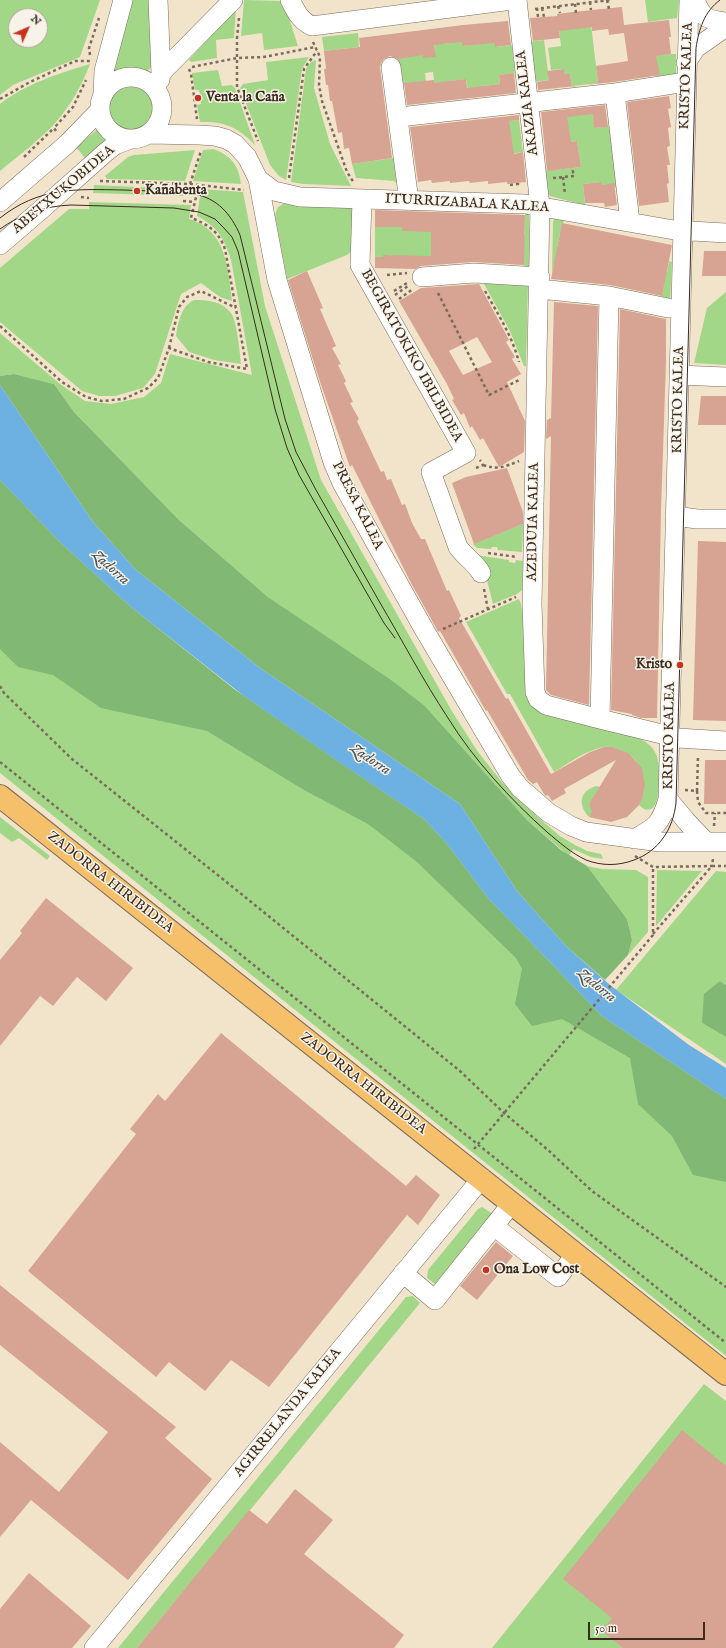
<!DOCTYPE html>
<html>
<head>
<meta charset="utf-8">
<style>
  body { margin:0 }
  #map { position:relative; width:726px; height:1648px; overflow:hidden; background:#f2e4cb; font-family:"IM FELL English",serif }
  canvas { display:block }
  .north { position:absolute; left:8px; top:8px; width:40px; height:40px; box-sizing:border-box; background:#f7f3e8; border:1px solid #aca397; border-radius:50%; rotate:45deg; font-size:11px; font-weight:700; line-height:16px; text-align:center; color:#3b2a1e }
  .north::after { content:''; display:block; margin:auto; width:14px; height:18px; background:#c8321e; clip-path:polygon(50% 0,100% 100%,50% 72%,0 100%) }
  .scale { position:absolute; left:588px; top:1622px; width:117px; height:18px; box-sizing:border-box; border:2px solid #3b2a1e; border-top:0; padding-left:5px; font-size:12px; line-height:14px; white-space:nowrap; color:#3b2a1e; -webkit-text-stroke:3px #f7f3e8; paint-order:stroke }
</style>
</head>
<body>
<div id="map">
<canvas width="726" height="1648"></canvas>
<div class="north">N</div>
<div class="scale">50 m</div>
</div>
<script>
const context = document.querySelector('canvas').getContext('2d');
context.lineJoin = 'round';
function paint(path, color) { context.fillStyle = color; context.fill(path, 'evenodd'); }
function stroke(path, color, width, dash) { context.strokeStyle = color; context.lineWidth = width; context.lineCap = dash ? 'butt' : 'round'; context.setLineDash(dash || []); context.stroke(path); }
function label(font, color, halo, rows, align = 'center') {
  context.font = font + ' "IM FELL English",serif'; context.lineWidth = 3; context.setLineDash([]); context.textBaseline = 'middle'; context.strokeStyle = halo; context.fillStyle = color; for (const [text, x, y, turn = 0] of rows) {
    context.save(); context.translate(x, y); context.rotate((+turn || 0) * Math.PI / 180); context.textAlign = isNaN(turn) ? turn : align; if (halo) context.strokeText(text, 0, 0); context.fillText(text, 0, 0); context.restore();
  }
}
paint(new Path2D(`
  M0,0H100L80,57L13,85L0,95ZM16,16H40V40H16Z
  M131,0H153L155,62C146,76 145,70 132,69C125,69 120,73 113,71Z
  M244,0L282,1L289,18L298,46L264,50L262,33L241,36Z
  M645,0H679L677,18L648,22Z
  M236,8L234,38L216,40L217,58L191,62L189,60Z
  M591,24L598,83L572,86L570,74H564L563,69L551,70L548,48L561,46L559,30Z
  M358,33L359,47L324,51L322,37Z
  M462,39L463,46L495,42L496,47L512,45L515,73L499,75L500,84L484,86V89L468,91L466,79L450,81L436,98L433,72L425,73L426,81L401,84L396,48L435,53L434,42L446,44Z
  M544,40L549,80L533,82L528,42Z
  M671,54H676V80L661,82L660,76H654L651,56Z
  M309,57L302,69L286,180L279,176L270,165L240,88L243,84L268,80L266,62Z
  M316,60L314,88L330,144L351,186L303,184L291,182L306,69L311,62Z
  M90,64C82,85 71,105 56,122C41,139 17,157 0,171V104C25,84 60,73 90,64Z
  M218,70L222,86L232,85L235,88L255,145C238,127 224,121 200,122L197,105L201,104L199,90H195L192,73Z
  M109 109a22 22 0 1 1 44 0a22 22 0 1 1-44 0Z
  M555,112L593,114L595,128L613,126L621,187L611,188V184L601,185V182L583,184L585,205L550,196L548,194L543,171L581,167L577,141L571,142Z
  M519,120L523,152L504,155L509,121Z
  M98,129L107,140L85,158L76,147Z
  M213,149C231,155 239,166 241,184L193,181L203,150Z
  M195,150L185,181L107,179L105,176L128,157L134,155Z
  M400,157V186L394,181L356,178L352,164Z
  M94,185L181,189L183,190V196L93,193Z
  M201,189L243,192L265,306L321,480L453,713L478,752L502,782L541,820L560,836L575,845L587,851L601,854L603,859L591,857L573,849L569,856L527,820L425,706L268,597L179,520L74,412L54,384L14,374L0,376V333L60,384L85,401L111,404L144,397L161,383L170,354L252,375L231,260C224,238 218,227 197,216Z
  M89,202L191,205L189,219C227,230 228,269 232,301L220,297L201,283L181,294L155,374L143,388L115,396H99L82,391L0,322V268L69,209H89Z
  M283,204L353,207L358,246L347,255L287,279L275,215L278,207Z
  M525,211H529V272L524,271V253H506V235H525Z
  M557,218L564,220L563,224H562L557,247L667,272L669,261L672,262L670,303L661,302L664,284L554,264L552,273L553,222L554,219Z
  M394,226L431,228V256H393V255H383V257H375V227H393Z
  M483,282L528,283L526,366H524L510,331Z
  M726,292V365L694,363L707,308Z
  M194,300C207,300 222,301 231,313C237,321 240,353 241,364L214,360L189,352L176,336C178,323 181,306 194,300Z
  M0,480L61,543L131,607L234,689L424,819L448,845L488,898L602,1016L726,1099V1356L0,773Z
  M523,524L522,552L498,550L497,547H492L491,549L477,548L473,544Z
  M476,555L509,560V562L515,563L516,560L523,561L522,590L517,594L493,604L486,576Z
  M519,599L521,604L528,645L529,693L637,737C658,747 660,759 659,781C659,791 659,799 653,808C647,811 644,810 639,805C651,784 642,757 619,750C614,748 609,746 604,747C586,750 569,763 554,772L510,694H507L466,622Z
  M597,786L602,788H599L589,805L594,807L589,817C577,804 580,790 597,786Z
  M0,817L50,856L47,860L19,838L12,842L0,833Z
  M587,866L602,869L636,870L648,877V932L628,955L632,940L627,919Z
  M657,870L702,871L656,926Z
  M716,871L726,872V985L720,981L702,1023L726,1037V1064L616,990Z
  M482,1207L493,1214L435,1284L427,1278L428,1270L478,1209Z
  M413,1296L420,1303L137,1648H118L406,1297Z
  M704,1384L726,1401V1648H492Z`), '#a2d788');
paint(new Path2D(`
  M14,374L54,384L74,412L179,520L268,597L391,680L425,706L527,820L561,850L587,866L627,919L632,940L628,955L605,980L567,947L517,891L460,804L260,668L136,570L93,522L0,385V376Z
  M0,480L61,543L131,607L234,689L342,764L424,819L448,845L488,898L602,1016L726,1099V1182L693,1175L672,1136L638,1104L630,1058L562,1019L532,1026L515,1004L522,969L516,958L417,862L368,824L304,790L207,731L101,708L53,675L18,667L0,649Z
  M720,981L726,985V1037L702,1023L704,994Z`), '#81b874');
paint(new Path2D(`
  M0,385L93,522L136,570L260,668L460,804L517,891L567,947L610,985L689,1045L726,1068V1099L602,1016L488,898L448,845L424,819L342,764L244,696L131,607L61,543L0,480Z`), '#6cb1e2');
paint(new Path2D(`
  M622,7L624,25L669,20L671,37H669L671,54L656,56L660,75L614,82L538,90L537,82L549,80L547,71L564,69V74H570L572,87L598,83L596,66L628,61L624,33L609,35L608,29L592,31V27L559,31L560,38L533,41L530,18L557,16V14L573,12Z
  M508,21L511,45L495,47V43L462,46V42L434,45L436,57L423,58V55L398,59L390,56L384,59L381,63L380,68L392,158L352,164L349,148L344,149L342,132L338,133L332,101H330L328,85H326L324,69H326L324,51L360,47L359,38L463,25Z
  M514,73L516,93L407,105L404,83L434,80V83L466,79L467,88L500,84L499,75Z
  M669,96L671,108L668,109L671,127L668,128L670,146L667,147L670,165H667L669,183L667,184L669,202L639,206L627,102Z
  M605,105L608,127L594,128L593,114L567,117L571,142L577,141L581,167L547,171L541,112Z
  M519,115V120L509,121L514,154L523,152L526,182L507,184V182L488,184V181L470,183L469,181L450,183V181L432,183L431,180L418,182L410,127Z
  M601,182V185L614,183L617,205L605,207L604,203H585L583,184Z
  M375,210L525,215L524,265L473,262L421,266L415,269L375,268V257H383V255L431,256V232L402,231V227H375Z
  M562,223L672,245L662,296L610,285L551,279Z
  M704,251H726V276H702Z
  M307,271L323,308L320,309L336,346L332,348L341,364L338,365L346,381L344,383L353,402L350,403L359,419L357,421L381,472L384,471L387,480L391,479L402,505L405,504L412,523L421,539H425L447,591L449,590L461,616L459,618L506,699L508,698L551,774L590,752L604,747H612L628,753L642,768L645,785L642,800L639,805L627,817L611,822L589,817L592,811L589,804L616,760L564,789L566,793L552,801L548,795L546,796L544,794L537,782L533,784L528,780L487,710L486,711L440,631L438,632L435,626L411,583L352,465L350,467L320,382L288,280Z
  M479,284L509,340L506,342L515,357L512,359L521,374L507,382L525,421L524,452L499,467L483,438L480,440L472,426L470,428L464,413L461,415L452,400L454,399L447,384L399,301L421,288ZM477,337L492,362L463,375L449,351Z
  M554,302L598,306L589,705L551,695L546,690L551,436L546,439L547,420L551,418Z
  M620,309L666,319V361L661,511L657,718H641L632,715V714L611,710Z
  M701,396H726V425H698Z
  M507,468L523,512V524L474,544L452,483L466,477Z
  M698,541L726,542V721L693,720Z
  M705,760H726V804H704Z
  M46,898L133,968L106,1001L77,977L53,1006L40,996L0,1046V960L22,933L20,931Z
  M221,1033L406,1186L416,1175L440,1195L418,1225L407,1215L269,1387L231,1360L205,1391L169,1362L156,1377L28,1271L136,1134L130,1129L158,1094L165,1101Z
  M496,1242L513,1256L477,1300L460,1286Z
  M0,1285L176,1427L165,1438L212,1479L128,1580L31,1500L0,1537V1442L59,1492L108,1432L0,1345Z
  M682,1430L726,1466V1648H623L602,1631L612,1618L563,1579Z
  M295,1489L333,1520L304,1554L404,1635L394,1648H137L249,1510L267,1524Z
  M29,1573L91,1626L72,1648H0V1609Z`), '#d7a393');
const minor = new Path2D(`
  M158,0L161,73L160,80
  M290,0C296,11 300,21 312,26L512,0
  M517,0L540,206L532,604L535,692L538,699L546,705L600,719L678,738L726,741
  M695,0C702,18 707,20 726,22
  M686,63L696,48L726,27
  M391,67L409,201
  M161,73L233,0
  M100 108a31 31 0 1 1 62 0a31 31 0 1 1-62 0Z
  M615,93L630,222
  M103,95L104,71L123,0
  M399,117L615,93L686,82
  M149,134L199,135L215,136L226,139L235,144L247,157L258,179L277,280L333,462L342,483L425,631L510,775L520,788L549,813L571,826L586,832L660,842H726
  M258,179L274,191L300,197L525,204L674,230L726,233
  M362,199L360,265L466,453L431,472L458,547C465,557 476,563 481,573
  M0,202L67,144L100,110
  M0,245L43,208L106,152L115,145L131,139
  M422,277L474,273L540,277
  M539,289L609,296L668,308
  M679,375L726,377
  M675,516L697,519H726
  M600,719L609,296
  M668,799L687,822L706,842
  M634,839C656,827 661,824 668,799L689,0
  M512,1203L494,1226L558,1277L576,1254
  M403,1273L435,1300L494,1226
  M94,1648L482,1178`);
const major = new Path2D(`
  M0,796L726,1374`);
stroke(minor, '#7b6b5b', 20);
stroke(major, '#7b6b5b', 24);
stroke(new Path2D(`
  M607,0L609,9
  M590,2L591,10
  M575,4L576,13
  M558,6L560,13
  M537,8L538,17
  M542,8L544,17
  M535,9L610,0
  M239,18L237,38V87L258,141
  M313,42L320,57L319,85L322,101L347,172L354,183
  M90,55L89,48L99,18
  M192,67L237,58L264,57L315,47
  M189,69L191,74L197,119
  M0,99L30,82L75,61H91
  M56,131L54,128L73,107L86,80
  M24,157L54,128
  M563,177L565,194
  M289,178L304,69L317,51
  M553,178L574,176L572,168
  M100,181L190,184L201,151
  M190,184L244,190
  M510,185L518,184V183
  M81,197L89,198
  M183,201L195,202
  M387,275L407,273
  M394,291L407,283
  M485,291C498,314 512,336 519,362
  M438,293L489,395L519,380
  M395,295L408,286
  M399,299L413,289
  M0,326L62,382L86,397L102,401L124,399L148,388L158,378L169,348L208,362L247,369L225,249C219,232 208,224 191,218L199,185
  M169,348L179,307L187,297L201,291L236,308
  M483,465C498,470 504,467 519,461
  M476,468L483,465L480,460
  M488,553L517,557
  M484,589L488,610
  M443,629L516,597
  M0,686L4,693L72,759L224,880L460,1071L504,1113L548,1150L592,1191L726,1287
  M0,762L726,1343
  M685,790L697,791L698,756
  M697,791L698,802L706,813H726
  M714,826L715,813
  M635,856L653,867L712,866L713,859
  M653,934L712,866H726
  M474,1149L653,935V867`), '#7b6b5b', 2.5, [3, 3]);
stroke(minor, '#fff', 19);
stroke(major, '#f6c06b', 22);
stroke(new Path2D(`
  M0,218C39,187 75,189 123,190C146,191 170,191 194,194C217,198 231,214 240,235L285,419L296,452L316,490C337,527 358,564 379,601C402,640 423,680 448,718C474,760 510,799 547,832C559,842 571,853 586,860C602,866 618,866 634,860C659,851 673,829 676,803L696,48C699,29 704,12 720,0
  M0,229C21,214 45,206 71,205L174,208L199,212L215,219L223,227L232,237L238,251L275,409L287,448L299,475L384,623L395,638`), '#3b2a1e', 1);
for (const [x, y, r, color] of [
  [198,98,4,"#c8321e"],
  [137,191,4,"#c8321e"],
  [680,665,4,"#c8321e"],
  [486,1270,4,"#c8321e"]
]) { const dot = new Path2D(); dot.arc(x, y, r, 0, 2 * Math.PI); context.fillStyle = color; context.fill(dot); stroke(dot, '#f7f3e8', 1.5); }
label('14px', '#3b2a1e', '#f7f3e8', [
  ["KRISTO KALEA",687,76,-88],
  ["AKAZIA KALEA",528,103,-97],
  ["ABETXUKOBIDEA",64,190,-40],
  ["ITURRIZABALA KALEA",467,204,3],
  ["BEGIRATOKIKO IBILBIDEA",411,356,61],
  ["KRISTO KALEA",679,400,-89],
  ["PRESA KALEA",357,506,63],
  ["AZEDUIA KALEA",534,522,-89],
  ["KRISTO KALEA",670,736,-89],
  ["ZADORRA HIRIBIDEA",110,883,38],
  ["ZADORRA HIRIBIDEA",363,1084,38],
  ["AGIRRELANDA KALEA",288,1413,-51]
]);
label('bold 14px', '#3b2a1e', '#f7f3e8', [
  ["Venta la Caña",206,98],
  ["Kañabenta",145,191],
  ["Kristo",672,665,"right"],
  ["Ona Low Cost",494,1270]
], 'left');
label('italic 15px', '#4a5259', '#f7f3e8', [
  ["Zadorra",110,568,42],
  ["Zadorra",370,760,34],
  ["Zadorra",596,986,39]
]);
</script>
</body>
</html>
